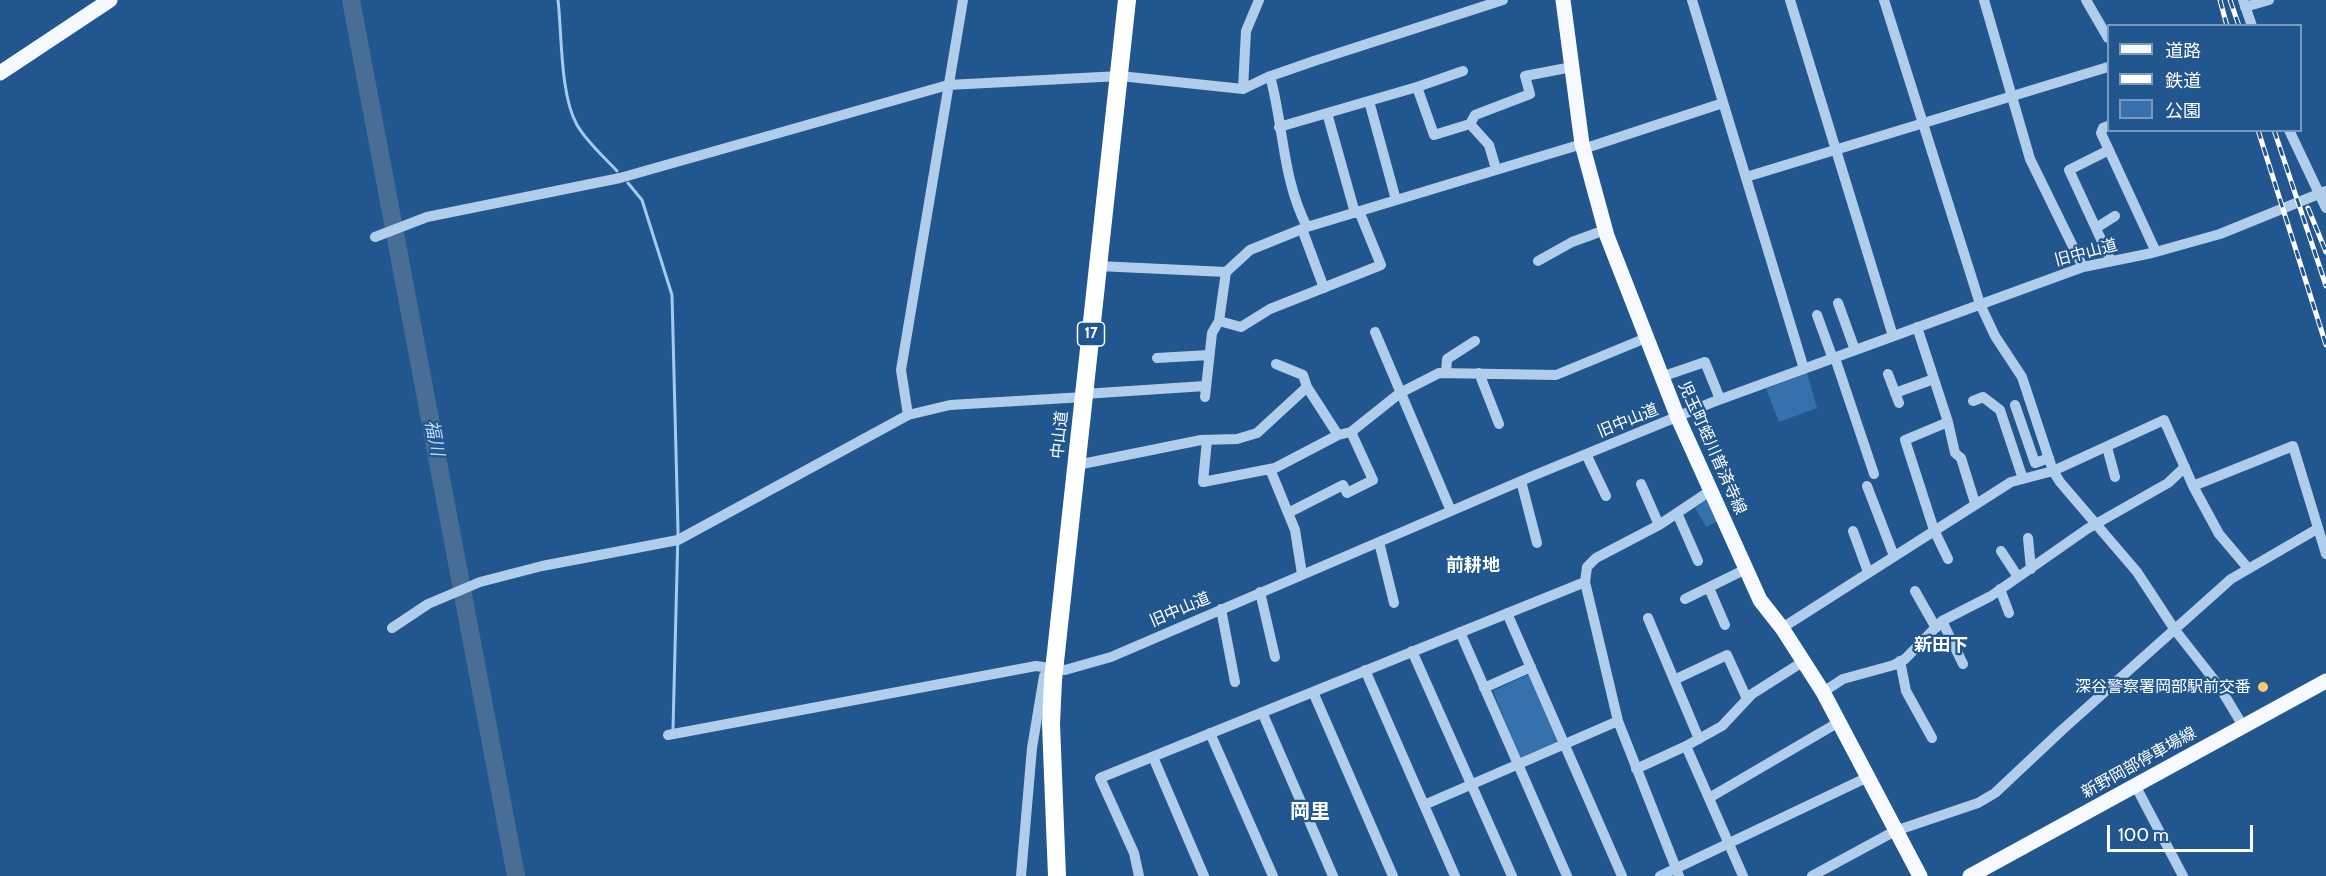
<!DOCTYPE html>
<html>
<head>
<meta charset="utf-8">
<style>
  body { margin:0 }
  #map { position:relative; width:2326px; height:876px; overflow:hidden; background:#21578e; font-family:Cabin,"Noto Sans JP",sans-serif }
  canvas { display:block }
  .legend { position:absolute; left:2107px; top:24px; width:195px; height:108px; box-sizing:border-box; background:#21578e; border:2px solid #7a9abb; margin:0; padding:8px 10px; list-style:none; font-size:18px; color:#fff }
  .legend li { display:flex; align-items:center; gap:12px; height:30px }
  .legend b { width:30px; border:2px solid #7a9abb }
  .scale { position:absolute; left:2107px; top:825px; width:146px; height:27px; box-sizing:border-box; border:3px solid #fff; border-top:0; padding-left:8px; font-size:18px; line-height:21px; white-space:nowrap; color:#fff; -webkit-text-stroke:4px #21578e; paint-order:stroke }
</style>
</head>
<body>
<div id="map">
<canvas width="2326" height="876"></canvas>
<ul class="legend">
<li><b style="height:8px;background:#f6faff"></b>道路</li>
<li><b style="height:8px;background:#fff"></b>鉄道</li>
<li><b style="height:16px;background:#3571ac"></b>公園</li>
</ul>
<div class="scale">100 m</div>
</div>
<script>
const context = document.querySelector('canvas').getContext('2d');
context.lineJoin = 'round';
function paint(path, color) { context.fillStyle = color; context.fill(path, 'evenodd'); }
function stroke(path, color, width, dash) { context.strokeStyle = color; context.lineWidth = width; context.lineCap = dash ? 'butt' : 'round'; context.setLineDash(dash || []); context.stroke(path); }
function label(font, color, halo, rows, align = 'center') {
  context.font = font + ' Cabin,"Noto Sans JP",sans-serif'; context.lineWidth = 4.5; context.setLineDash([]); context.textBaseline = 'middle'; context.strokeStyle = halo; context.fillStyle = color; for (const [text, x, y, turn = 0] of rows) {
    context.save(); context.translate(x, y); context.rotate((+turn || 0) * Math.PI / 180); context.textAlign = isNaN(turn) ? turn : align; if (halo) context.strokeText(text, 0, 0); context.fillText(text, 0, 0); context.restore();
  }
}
paint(new Path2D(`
  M1807,373L1817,408L1779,422L1766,389Z
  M1709,498L1719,520L1706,527L1695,508Z
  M1529,674L1559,742L1520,758L1493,691Z`), '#3571ac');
stroke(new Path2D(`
  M558,0C562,34 560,95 577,125C586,141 604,157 617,171
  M628,183L642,200L672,295L678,531L673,729`), '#a4caed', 3);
stroke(new Path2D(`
  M351,0L516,876`), '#486e95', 18);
stroke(new Path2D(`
  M1692,0L1804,369
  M1790,0L1893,336
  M1884,0L1980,304L1995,336L2022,377L2053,471L2060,482L2137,572L2175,630L2219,686L2243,726
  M1984,0L2030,159L2083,267
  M2086,0L2108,38
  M2243,0L2252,26
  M2245,7L2269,0
  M1270,76C1284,127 1282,178 1307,227
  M1417,87L1434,135L1470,124L1475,115L1530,94L1525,76L1572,67
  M1243,89L1246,31L1259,0
  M1369,101L1396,200
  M1327,113L1355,213
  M1470,124L1489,145L1496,169
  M2108,126L2103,128L2101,133L2156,252
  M1279,127L1417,87L1463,71
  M2289,130L2326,208
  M1583,149L1723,103
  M2109,150L2069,170L2111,261
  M1746,177L2108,67
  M2096,228L2115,216
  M1302,229L1324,288
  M375,237L427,217L620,178L948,85L1120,76L1243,89L1268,77L1314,61L1503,0
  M1538,261L1572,242L1605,230
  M1098,266L1226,272L1250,250L1307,227L1582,144
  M1226,272L1219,321L1241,327L1270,309L1381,265L1359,211
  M1838,303L1855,350
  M1817,315L1833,359
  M1917,327L1948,422L1905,440L1934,530L1948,559
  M1375,332L1451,511
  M1157,358L1209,355
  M1835,358L1874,474
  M1276,364L1303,375L1307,387
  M1446,373L1447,359L1475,341
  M1479,373L1499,424
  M1888,374L1899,403
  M1661,377L1705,362L1720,399
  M1895,393L1934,379
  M1084,394L1205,386
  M1205,397L1212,333L1219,321
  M1973,401L1983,397L2000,410L2023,479
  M2015,405L2035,463L2049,458
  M908,415L901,370L963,0
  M1948,422L1955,453L1961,458L1975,503
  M1338,435L1351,432L1400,393L1439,373L1556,375L1646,338
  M2107,447L2115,477
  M1586,454L1606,496
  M1077,465L1201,440L1237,439L1257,433L1307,387L1338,435L1275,468L1203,482L1207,440
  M1270,469L1295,530L1302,574
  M1521,481L1537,543
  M1641,484L1659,525
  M1867,486L1894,556
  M2193,486L2293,446L2326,554
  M1288,513L1343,485L1347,493L1373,480L1351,432
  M1677,513L1698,561
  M1853,531L1868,572
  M2028,538L2031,569
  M1379,542L1394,603
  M2001,551L2018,577
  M1709,588L1725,625
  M2000,589L2009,613
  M1915,591L1936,628
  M1260,592L1275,657
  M1685,599L1746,569
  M1221,609L1235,682
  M1507,613L1622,876
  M1648,618L1699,739
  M1942,621L1963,664
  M392,628L428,604L480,582L542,566L678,540L908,415L950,405L1084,397
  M1782,628L2011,482L2053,471L2164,420L2193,486L2219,534L2247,567
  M1460,632L1567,876
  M1412,651L1512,876
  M1900,661L1906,691L1932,738
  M1365,670L1455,876
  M1674,680L1727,655L1747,699
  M1484,688L1531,667
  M1313,692L1393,876
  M1823,692L1843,679L1894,665L1905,659L1942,621L1991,596L2087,529L2168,483L2185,467
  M1262,712L1333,876
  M1210,733L1273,876
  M668,735L1036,666L1065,670L1111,657L1535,475L1713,402L2083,267L2152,253L2220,234L2326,191
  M1686,746L1743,876
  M1153,757L1204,876
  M1636,769L1686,746L1722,726L1752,694L1804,661
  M2135,785L2183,876
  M1709,798L1839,722
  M1424,805L1618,721
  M1021,876L1032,748L1044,676L1054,668
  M1139,876L1134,853L1100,778L1585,582
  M1660,876L1868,777
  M1679,876L1618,721L1585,582L1587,567L1596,558L1659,525L1710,491
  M1812,876L1895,831L1978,803L1995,793L2062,730L2231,579L2317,529`), '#b0ceec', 10);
stroke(new Path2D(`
  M1563,0L1582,144L1607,236L1678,418L1760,600L1782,628L1823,692L1920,876
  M0,73L110,0
  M1970,876L2326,681`), '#f6faff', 15);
stroke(new Path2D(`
  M1057,876L1051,724L1053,680L1127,0`), '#fff', 18);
const rail = new Path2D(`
  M2220,0L2227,26
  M2230,0L2239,26
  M2258,130L2326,345
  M2274,130L2326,286
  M2308,208L2326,252`);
stroke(rail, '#fff', 5);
stroke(rail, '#21578e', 3, [9]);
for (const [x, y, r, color] of [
  [2263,687,6,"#f9ca71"]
]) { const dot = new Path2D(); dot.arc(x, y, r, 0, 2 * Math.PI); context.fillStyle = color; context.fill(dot); stroke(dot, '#21578e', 2); }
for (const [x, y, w] of [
  [1091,334,27]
]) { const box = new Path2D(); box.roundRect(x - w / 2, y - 12, w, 24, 4.5); context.fillStyle = '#21578e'; context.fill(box); stroke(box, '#fff', 1.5); }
label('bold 15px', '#fff', null, [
  ["17",1091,334]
]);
label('16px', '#fff', '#21578e', [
  ["旧中山道",2086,253,-15],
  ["旧中山道",1628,421,-22],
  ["中山道",1060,435,-84],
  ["児玉町蛭川普済寺線",1712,448,66],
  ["旧中山道",1180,610,-23],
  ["新野岡部停車場線",2139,763,-29]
]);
label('16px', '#fff', '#21578e', [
  ["深谷警察署岡部駅前交番",2251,687]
], 'right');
label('italic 18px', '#bcd8f3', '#21578e', [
  ["福川",434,438,79]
]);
label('bold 18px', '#fff', '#21578e', [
  ["前耕地",1473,566],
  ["新田下",1941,646]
]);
label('bold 20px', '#fff', '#21578e', [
  ["岡里",1310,812]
]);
</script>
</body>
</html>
